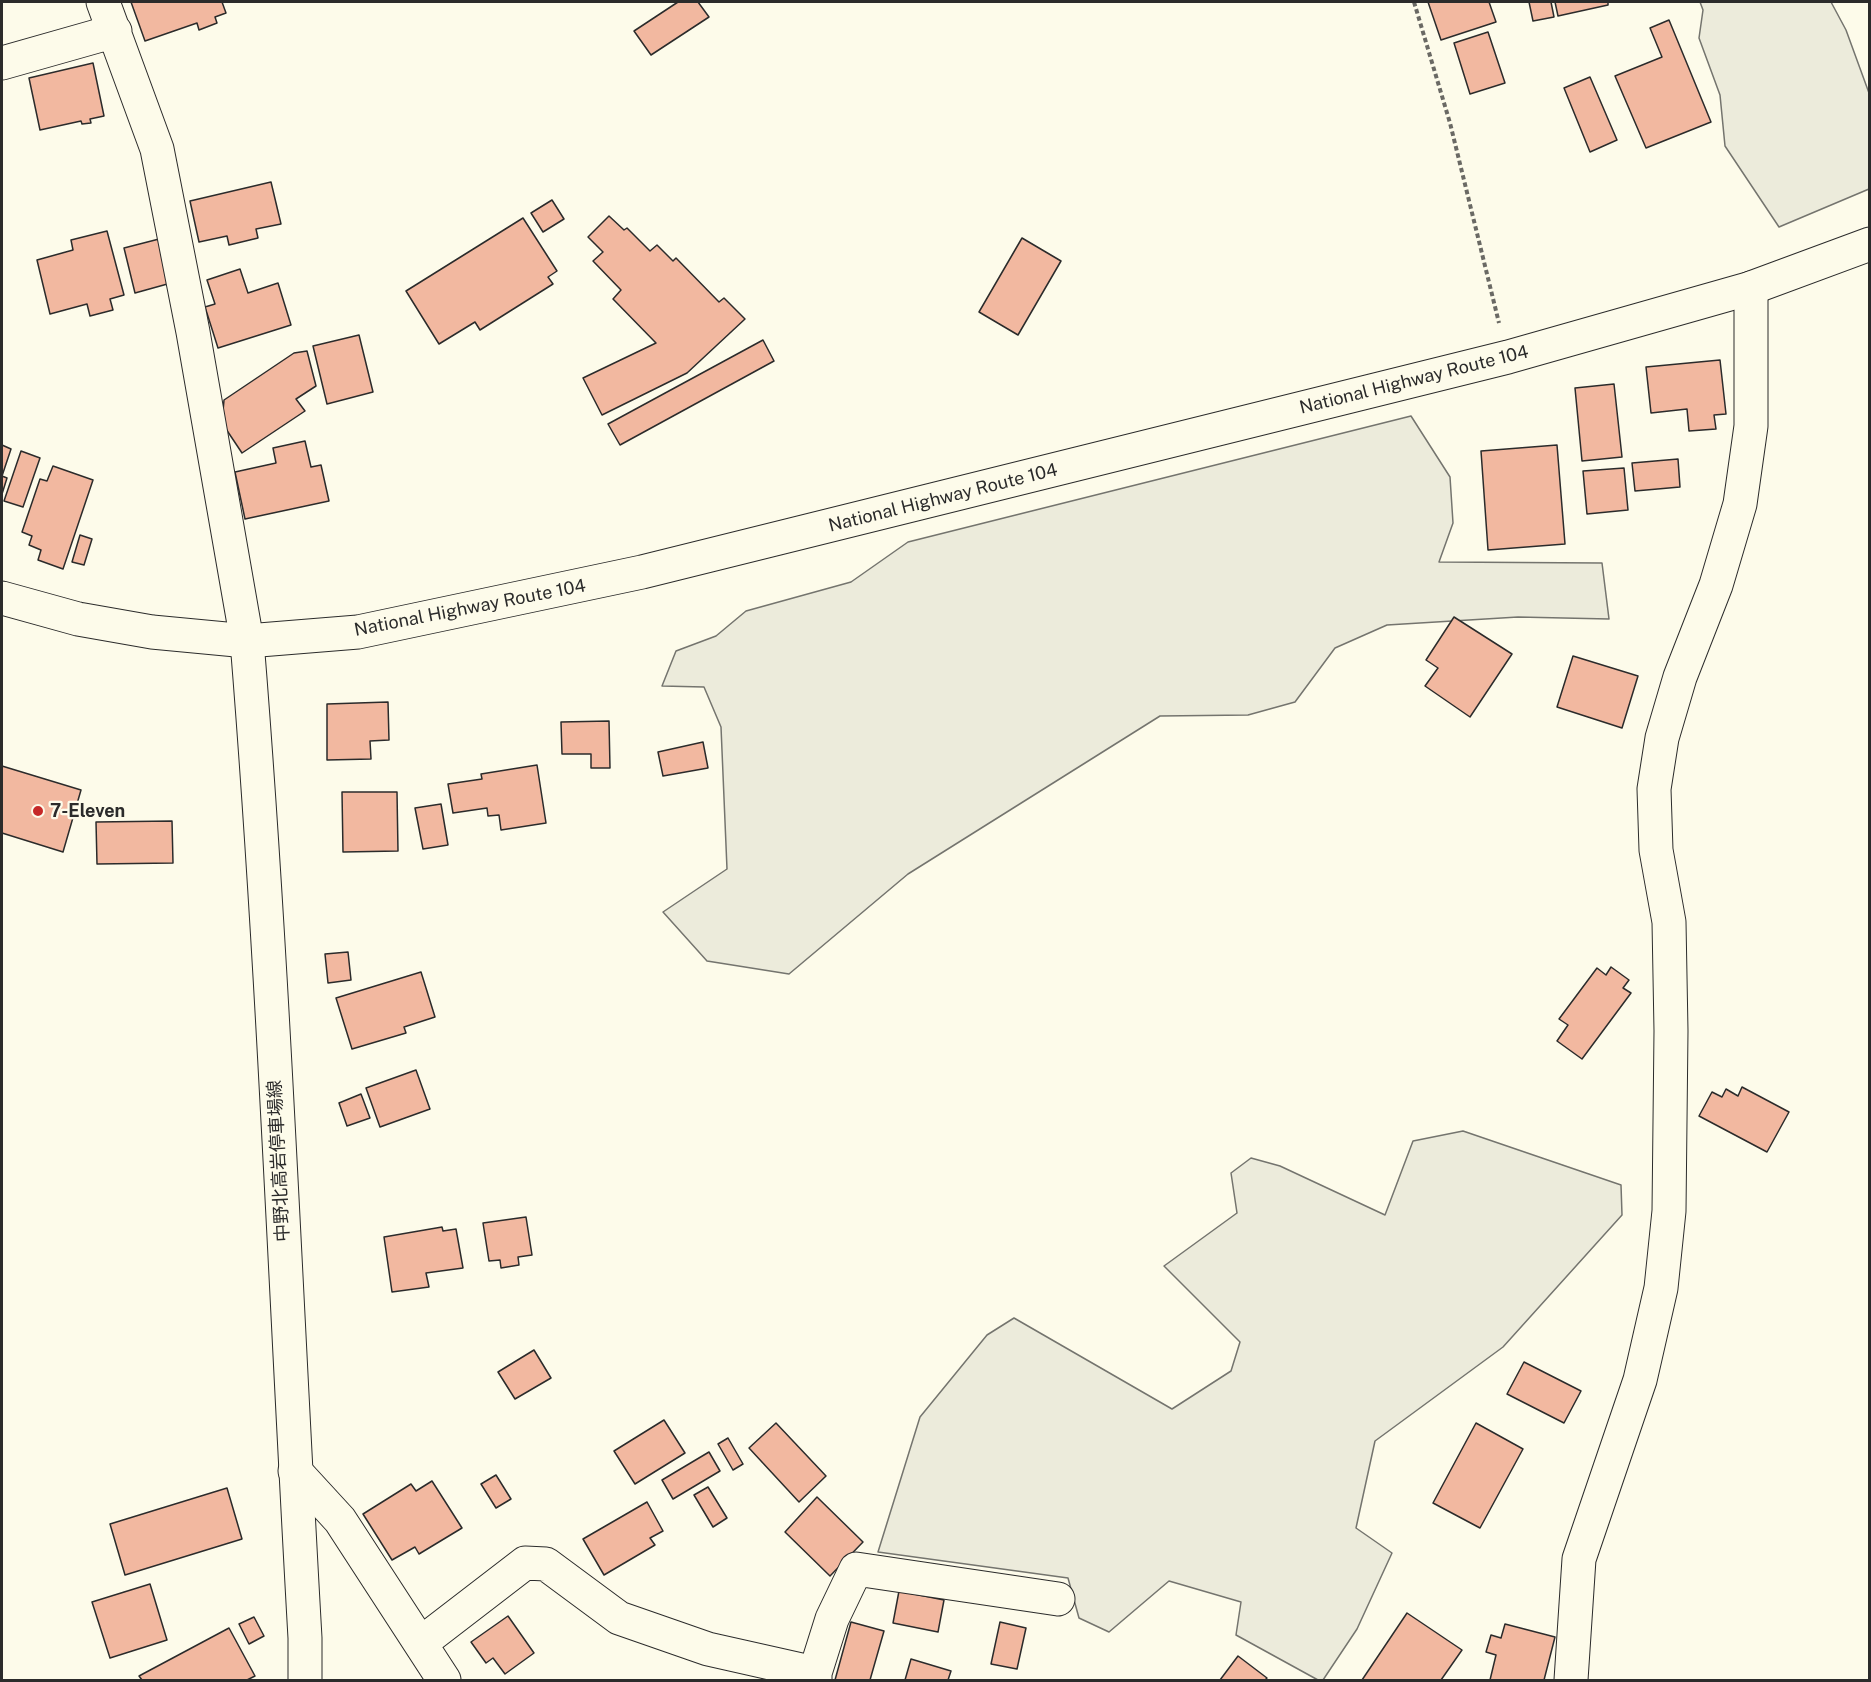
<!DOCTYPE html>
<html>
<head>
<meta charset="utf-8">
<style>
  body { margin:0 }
  #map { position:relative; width:1871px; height:1682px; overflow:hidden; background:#fdfbea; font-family:"Public Sans",sans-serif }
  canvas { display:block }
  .frame { position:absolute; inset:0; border:3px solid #2b2b2b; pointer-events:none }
</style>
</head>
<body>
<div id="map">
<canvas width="1871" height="1682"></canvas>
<div class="frame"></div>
</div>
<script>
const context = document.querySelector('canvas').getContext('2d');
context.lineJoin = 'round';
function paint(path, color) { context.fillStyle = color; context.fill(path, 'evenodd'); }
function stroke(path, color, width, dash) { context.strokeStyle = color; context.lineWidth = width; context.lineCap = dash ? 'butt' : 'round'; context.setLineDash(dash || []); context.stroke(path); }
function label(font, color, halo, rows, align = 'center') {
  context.font = font + ' "Public Sans","Noto Sans JP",sans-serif'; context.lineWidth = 4.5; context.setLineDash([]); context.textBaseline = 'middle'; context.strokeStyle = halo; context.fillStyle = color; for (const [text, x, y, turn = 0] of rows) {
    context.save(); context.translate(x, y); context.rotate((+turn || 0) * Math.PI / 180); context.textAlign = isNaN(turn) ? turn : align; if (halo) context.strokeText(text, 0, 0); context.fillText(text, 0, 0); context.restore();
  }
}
const green = new Path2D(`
  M1700,2H1831L1846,30L1869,93V189L1779,227L1725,146L1720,95L1699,38L1703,10Z
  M1411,416L1450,477L1453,523L1439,562L1602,563L1609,619L1518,617L1387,625L1335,648L1295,702L1248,715L1160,716L908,874L789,974L707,961L663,912L727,869L721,727L704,687L662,686L676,651L716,636L746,611L851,582L908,542Z
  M1463,1131L1621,1185L1622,1215L1503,1347L1375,1441L1356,1528L1392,1553L1357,1629L1323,1680H1318L1236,1635L1241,1602L1169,1581L1109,1632L1079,1618L1068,1578L878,1552L920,1417L987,1335L1014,1318L1172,1409L1231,1371L1240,1342L1164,1266L1237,1213L1231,1173L1251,1158L1280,1166L1385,1215L1413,1141Z`);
paint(green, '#ecebdb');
stroke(green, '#74746e', 1.5);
const building = new Path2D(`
  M131,2H222L226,13L215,17L217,23L199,30L197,23L145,41Z
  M678,2H698L709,17L651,55L634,31Z
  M1428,2H1489L1496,22L1441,40Z
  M1529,2H1551L1554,17L1533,21Z
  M1555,2H1608V5L1558,16Z
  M1669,20L1711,122L1646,148L1615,76L1662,57L1650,28Z
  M1488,32L1505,83L1470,94L1454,43Z
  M93,63L104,116L90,119L91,123L82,124L81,121L40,130L29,78Z
  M1590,77L1617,140L1590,152L1564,88Z
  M271,182L281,224L256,229L258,238L229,245L227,236L199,242L190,201Z
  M552,200L564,219L543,232L531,213Z
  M609,216L624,230L627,228L650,251L657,245L673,261L676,258L719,302L724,298L745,319L687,373L602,415L583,378L656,343L613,299L621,290L593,261L603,252L588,237Z
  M523,218L557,271L548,277L553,284L480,330L475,322L439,344L406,291Z
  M107,231L124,295L110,299L113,310L90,316L87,304L50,314L37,260L73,250L71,240Z
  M1022,238L1061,261L1018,335L979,312Z
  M159,239L171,283L135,293L124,248Z
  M240,269L248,293L278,283L291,325L218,348L205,307L215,304L207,280Z
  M359,335L373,392L327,404L313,346Z
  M763,340L774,361L620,445L608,424Z
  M307,351L316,386L296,399L305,411L242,453L222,423L224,400L294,353Z
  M1720,360L1726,414L1714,415L1716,429L1689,431L1687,409L1651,413L1646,367Z
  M1614,384L1622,457L1582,461L1575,388Z
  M305,441L311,467L321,465L329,501L245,519L235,472L276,463L273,448Z
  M2,445L11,449L2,476L7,478L2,494Z
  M1557,445L1565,544L1488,550L1481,451Z
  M21,451L40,458L23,507L4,501Z
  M1678,459L1680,487L1635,491L1632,463Z
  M53,466L93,480L63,569L38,560L41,550L29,545L32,536L22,532L40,479L47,481Z
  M1624,468L1628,510L1587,514L1583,471Z
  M80,535L92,539L84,565L72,562Z
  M1454,617L1512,654L1470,717L1425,686L1438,668L1426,660Z
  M1573,656L1638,676L1622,728L1557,707Z
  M388,702L389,740L370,741L371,759L327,760V704Z
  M609,721L610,768H591V754H562L561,722Z
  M703,742L708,768L663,776L658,752Z
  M537,765L546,823L501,830L499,815L488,816L487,808L453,813L448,784L482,779L481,774Z
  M2,766L81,790L63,852L2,833Z
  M342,792H397L398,851L343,852Z
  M441,804L448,845L423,849L415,808Z
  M172,821L173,863L97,864L96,822Z
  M348,952L351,980L328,983L325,954Z
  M1611,967L1629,980L1623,988L1631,993L1582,1059L1557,1041L1568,1025L1559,1019L1597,968L1606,975Z
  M421,972L435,1017L404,1027L406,1033L352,1049L336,998Z
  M416,1070L430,1109L380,1127L366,1088Z
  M1742,1087L1789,1112L1767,1152L1699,1116L1712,1092L1722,1097L1726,1089L1738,1096Z
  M361,1094L370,1118L347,1126L339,1103Z
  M526,1217L532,1255L518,1257L519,1265L501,1268L500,1260L489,1261L483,1223Z
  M442,1227L443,1231L456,1229L463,1268L426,1273L429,1287L392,1292L384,1237Z
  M534,1350L551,1378L515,1399L498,1372Z
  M1524,1362L1581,1391L1564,1423L1507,1394Z
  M664,1420L685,1453L635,1484L614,1451Z
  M776,1423L826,1476L799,1502L749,1448Z
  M1476,1423L1523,1449L1480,1528L1433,1503Z
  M728,1438L743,1464L733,1470L718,1444Z
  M709,1452L720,1471L673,1499L662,1480Z
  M496,1475L511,1499L496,1508L481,1484Z
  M432,1481L462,1528L419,1554L415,1547L392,1560L363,1514L411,1484L416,1491Z
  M708,1487L727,1518L713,1527L694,1495Z
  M227,1488L242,1539L125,1575L110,1524Z
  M817,1497L863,1542L830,1576L785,1532Z
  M647,1502L663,1531L650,1538L655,1545L604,1575L583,1539Z
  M150,1584L167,1640L110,1658L92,1602Z
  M899,1591L944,1600L938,1632L893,1623Z
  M1407,1613L1462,1650L1441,1680H1362Z
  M508,1616L534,1653L505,1674L493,1658L486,1663L471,1642Z
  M254,1617L264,1636L249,1644L239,1624Z
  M851,1622L884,1631L870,1680H835Z
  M1000,1622L1026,1628L1017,1669L991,1664Z
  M1505,1624L1555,1637L1544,1680H1490L1496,1655L1486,1652L1491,1635L1501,1638Z
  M229,1628L255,1676L247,1680H142L139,1676Z
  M1238,1656L1267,1678L1265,1680H1220Z
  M911,1659L951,1671L948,1680H905Z`);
paint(building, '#f2b8a0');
stroke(building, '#2b2b2b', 1.5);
const street = new Path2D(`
  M103,2L157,149L193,332L247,641
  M2,63L115,31
  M295,1471L340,1520L444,1680
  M421,1643L525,1563L546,1564L619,1618L708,1649L815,1673
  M815,1680V1673L832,1619L856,1569L1058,1599
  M1571,1680L1579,1559L1640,1380L1661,1288L1669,1211L1671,1031L1669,922L1656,850L1654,789L1662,738L1680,677L1716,585L1740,504L1751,426V288`);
const secondary = new Path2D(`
  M247,641C274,973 286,1306 305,1638V1680`);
const highway = new Path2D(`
  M2,598L78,619L152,632L247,641L358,632L642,572L1508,357L1751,288L1870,244`);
stroke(street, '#2b2b2b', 35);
stroke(secondary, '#2b2b2b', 35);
stroke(highway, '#2b2b2b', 35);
stroke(new Path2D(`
  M1414,2L1450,123L1499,323`), '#6a6964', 4, [4.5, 3]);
stroke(street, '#fdfbea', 33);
stroke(secondary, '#fdfbea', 33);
stroke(highway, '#fdfbea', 33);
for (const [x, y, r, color] of [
  [38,811,6,"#c62828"]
]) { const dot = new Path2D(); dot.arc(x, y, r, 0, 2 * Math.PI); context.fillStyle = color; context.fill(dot); stroke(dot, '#fdfbea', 2); }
label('18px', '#2b2b2b', '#fdfbea', [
  ["National Highway Route 104",1414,380,-14],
  ["National Highway Route 104",943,498,-14],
  ["National Highway Route 104",470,608,-11],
  ["中野北高岩停車場線",279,1161,-93]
]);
label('bold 18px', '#2b2b2b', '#fdfbea', [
  ["7-Eleven",50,811]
], 'left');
</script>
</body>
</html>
